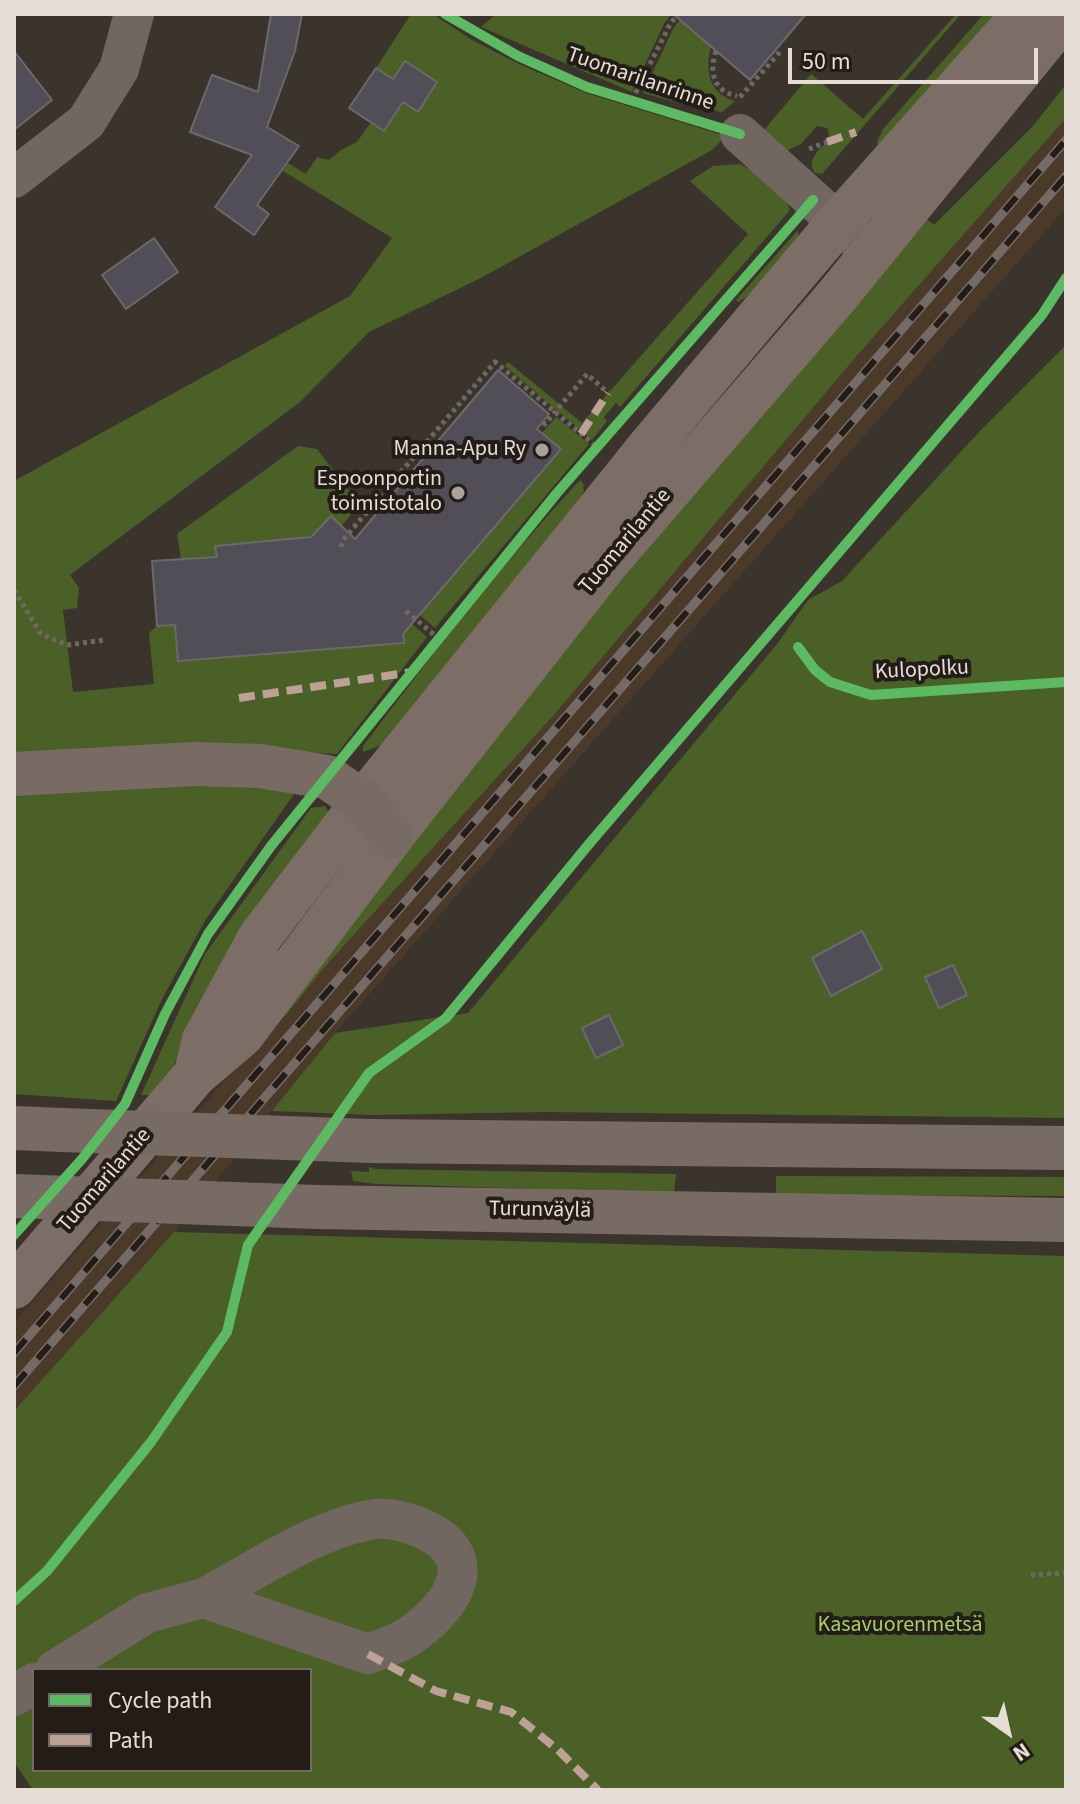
<!DOCTYPE html>
<html>
<head>
<meta charset="utf-8">
<style>
  body { margin:0 }
  #map { position:relative; width:1080px; height:1804px; overflow:hidden; background:#3b342d; font-family:"Source Sans 3",sans-serif }
  canvas { display:block }
  .frame { position:absolute; inset:0; border:16px solid #e6ddd6; pointer-events:none }
  .legend { position:absolute; left:32px; top:1668px; width:280px; height:104px; box-sizing:border-box; background:#231c17; border:2px solid #716963; margin:0; padding:10px 14px; list-style:none; font-size:24px; color:#e6ddd6 }
  .legend li { display:flex; align-items:center; gap:16px; height:40px }
  .legend b { width:40px; border:2px solid #716963 }
  .north { position:absolute; left:968px; top:1692px; width:80px; height:80px; -webkit-text-stroke:6px #231c17; paint-order:stroke; rotate:146deg; font-size:22px; font-weight:700; line-height:32px; text-align:center; color:#e6ddd6 }
  .north::after { content:''; display:block; margin:auto; width:28px; height:36px; background:#e6ddd6; clip-path:polygon(50% 0,100% 100%,50% 72%,0 100%) }
  .scale { position:absolute; left:788px; top:48px; width:250px; height:36px; box-sizing:border-box; border:4px solid #e6ddd6; border-top:0; padding-left:10px; font-size:24px; line-height:28px; white-space:nowrap; color:#e6ddd6; -webkit-text-stroke:6px #231c17; paint-order:stroke }
</style>
</head>
<body>
<div id="map">
<canvas width="1080" height="1804"></canvas>
<div class="frame"></div>
<ul class="legend">
<li><b style="height:10px;background:#5cba63"></b>Cycle path</li>
<li><b style="height:10px;background:#bda197"></b>Path</li>
</ul>
<div class="north">N</div>
<div class="scale">50 m</div>
</div>
<script>
const context = document.querySelector('canvas').getContext('2d');
context.lineJoin = 'round';
function paint(path, color) { context.fillStyle = color; context.fill(path, 'evenodd'); }
function stroke(path, color, width, dash) { context.strokeStyle = color; context.lineWidth = width; context.lineCap = dash ? 'butt' : 'round'; context.setLineDash(dash || []); context.stroke(path); }
function label(font, color, halo, rows, align = 'center') {
  context.font = font + ' "Source Sans 3",sans-serif'; context.lineWidth = 8; context.setLineDash([]); context.textBaseline = 'middle'; context.strokeStyle = halo; context.fillStyle = color; for (const [text, x, y, turn = 0] of rows) {
    context.save(); context.translate(x, y); context.rotate((+turn || 0) * Math.PI / 180); context.textAlign = isNaN(turn) ? turn : align; if (halo) context.strokeText(text, 0, 0); context.fillText(text, 0, 0); context.restore();
  }
}
paint(new Path2D(`
  M1066,118V208L335,1033L183,1222L14,1411V1323L275,1023L286,1015L329,962L553,716L855,358Z`), '#4b392a');
paint(new Path2D(`
  M411,14H433L472,40L519,64L586,93L726,136L712,150L481,278L369,332L300,402L70,575L79,588L77,608L63,610L73,692L154,684L149,633L157,626L175,625L178,661L404,643L402,615L427,637L337,754L175,745L81,748L14,756V481L350,296L392,238L283,171L288,163L306,174L317,157L329,160L341,150L357,142L371,122L385,131L403,102L419,111L437,82L405,61L393,79L376,68Z
  M496,14H672L665,22L632,92L481,27Z
  M685,14H694L685,25L711,47C704,70 710,95 735,101L722,112L689,106L643,93L674,27Z
  M956,14H961L822,174L815,173C805,159 821,149 830,138L827,128L817,126L801,144L788,150L783,149L764,130L811,74L863,119Z
  M984,14H1017L880,153L877,142L883,129Z
  M1066,84V118L855,358L553,716L329,962L286,1015L275,1023L376,875L921,215L934,225L1033,126Z
  M740,164C757,174 784,190 790,210L620,407L616,403L604,417L607,421L592,440L505,366L508,362L582,423L748,234L690,181L713,166Z
  M798,230V245L760,289L738,302L736,300Z
  M1066,345V1118L545,1112L372,1115L272,1111L335,1033L468,1013L777,644L808,600L842,581L979,432Z
  M556,417L589,444L435,628L420,615L560,449L542,433Z
  M298,446L317,449L360,505L332,536L216,546L217,557L181,559L177,534Z
  M580,480L583,483L584,491L555,542L399,738L363,752V746C432,655 502,564 580,480Z
  M125,778L299,787L206,919L162,999L116,1101L14,1094V788Z
  M325,806L332,818L189,1035L165,1083L149,1095H141L205,954L311,808Z
  M369,1167L375,1169L676,1174L674,1193L376,1184L353,1181L351,1171L369,1172Z
  M776,1176L1066,1177V1196L776,1195Z
  M174,1232L1066,1256V1790H33L14,1762V1706L34,1693V1770H310V1670H55L14,1684V1411Z`), '#4a6026');
const building = new Path2D(`
  M271,14H302L295,51L267,127L299,146L257,205L269,214L254,235L215,207L252,155L190,132L212,75L258,92Z
  M673,14H806L750,80Z
  M14,51L52,100L14,130Z
  M405,61L437,82L418,112L403,102L384,131L349,108L376,68L393,79Z
  M154,238L178,272L126,309L102,275Z
  M498,370L549,414L537,429L561,449L403,634L404,643L178,661L175,625L157,626L152,561L217,557L215,546L311,537L331,516L355,539Z
  M862,931L882,969L831,996L812,958Z
  M953,965L967,995L939,1008L925,977Z
  M609,1015L623,1045L596,1058L582,1028Z`);
paint(building, '#524e58');
stroke(building, '#6b696a', 2);
stroke(new Path2D(`
  M716,51C709,72 713,91 737,96
  M740,97L780,52L776,49
  M632,100L670,24L678,14
  M809,149L827,142
  M543,422L545,424L587,374L608,393
  M341,547L343,540L495,362L597,447
  M14,590L41,634L67,645L105,640
  M406,611L439,639
  M1031,1575L1066,1573`), '#706762', 5, [4, 4]);
stroke(new Path2D(`
  M740,134L862,244
  M14,178L86,122L119,69L134,14
  M55,1670L147,1613L204,1598L368,1654C381,1649 396,1645 408,1637C444,1614 485,1565 433,1534C418,1525 393,1517 375,1519C317,1528 256,1570 204,1598
  M14,1696L34,1683`), '#716660', 40);
stroke(new Path2D(`
  M197,1069L204,1040L260,937L363,802L649,447L838,223L1024,14
  M14,1287L195,1075L242,1035L392,836L606,564L837,296L1066,14`), '#7c6e66', 44);
stroke(new Path2D(`
  M14,774L194,764L260,766L327,777L363,802L392,836
  M14,1128L62,1130
  M370,1141L1066,1148
  M317,1207L1066,1220`), '#786b63', 44);
const rail = new Path2D(`
  M14,1353L1066,140
  M14,1386L1066,176`);
stroke(rail, '#746b66', 9);
stroke(rail, '#231c17', 6, [18]);
stroke(new Path2D(`
  M62,1130L370,1141
  M14,1196L317,1207`), '#786b63', 44);
stroke(new Path2D(`
  M827,142L856,132
  M581,434L608,393
  M239,698L412,672
  M368,1654L436,1691L511,1712L557,1749L598,1790`), '#bda197', 8, [16, 8]);
stroke(new Path2D(`
  M445,14L518,56L587,87L740,134
  M798,647L815,670L830,682L871,695L1066,682
  M14,1235L82,1159L125,1104L165,1014L208,934L271,846L557,493L813,200
  M14,1601L47,1571L151,1442L227,1332L248,1245L369,1073L446,1018L589,844L1042,315L1066,278`), '#5cba63', 10);
for (const [x, y, r, color] of [
  [542,450,8,"#aaa29b"],
  [458,493,8,"#aaa29b"]
]) { const dot = new Path2D(); dot.arc(x, y, r, 0, 2 * Math.PI); context.fillStyle = color; context.fill(dot); stroke(dot, '#231c17', 3); }
label('22px', '#e6ddd6', '#231c17', [
  ["Tuomarilanrinne",640,80,19],
  ["Tuomarilantie",626,542,-50],
  ["Kulopolku",922,671,-3],
  ["Tuomarilantie",105,1181,-49],
  ["Turunväylä",540,1211,1]
]);
label('22px', '#e6ddd6', '#231c17', [
  ["Manna-Apu Ry",526,450],
  ["Espoonportin",442,480],
  ["toimistotalo",442,505]
], 'right');
label('22px', '#a4d06b', '#231c17', [
  ["Kasavuorenmetsä",900,1626]
]);
</script>
</body>
</html>
